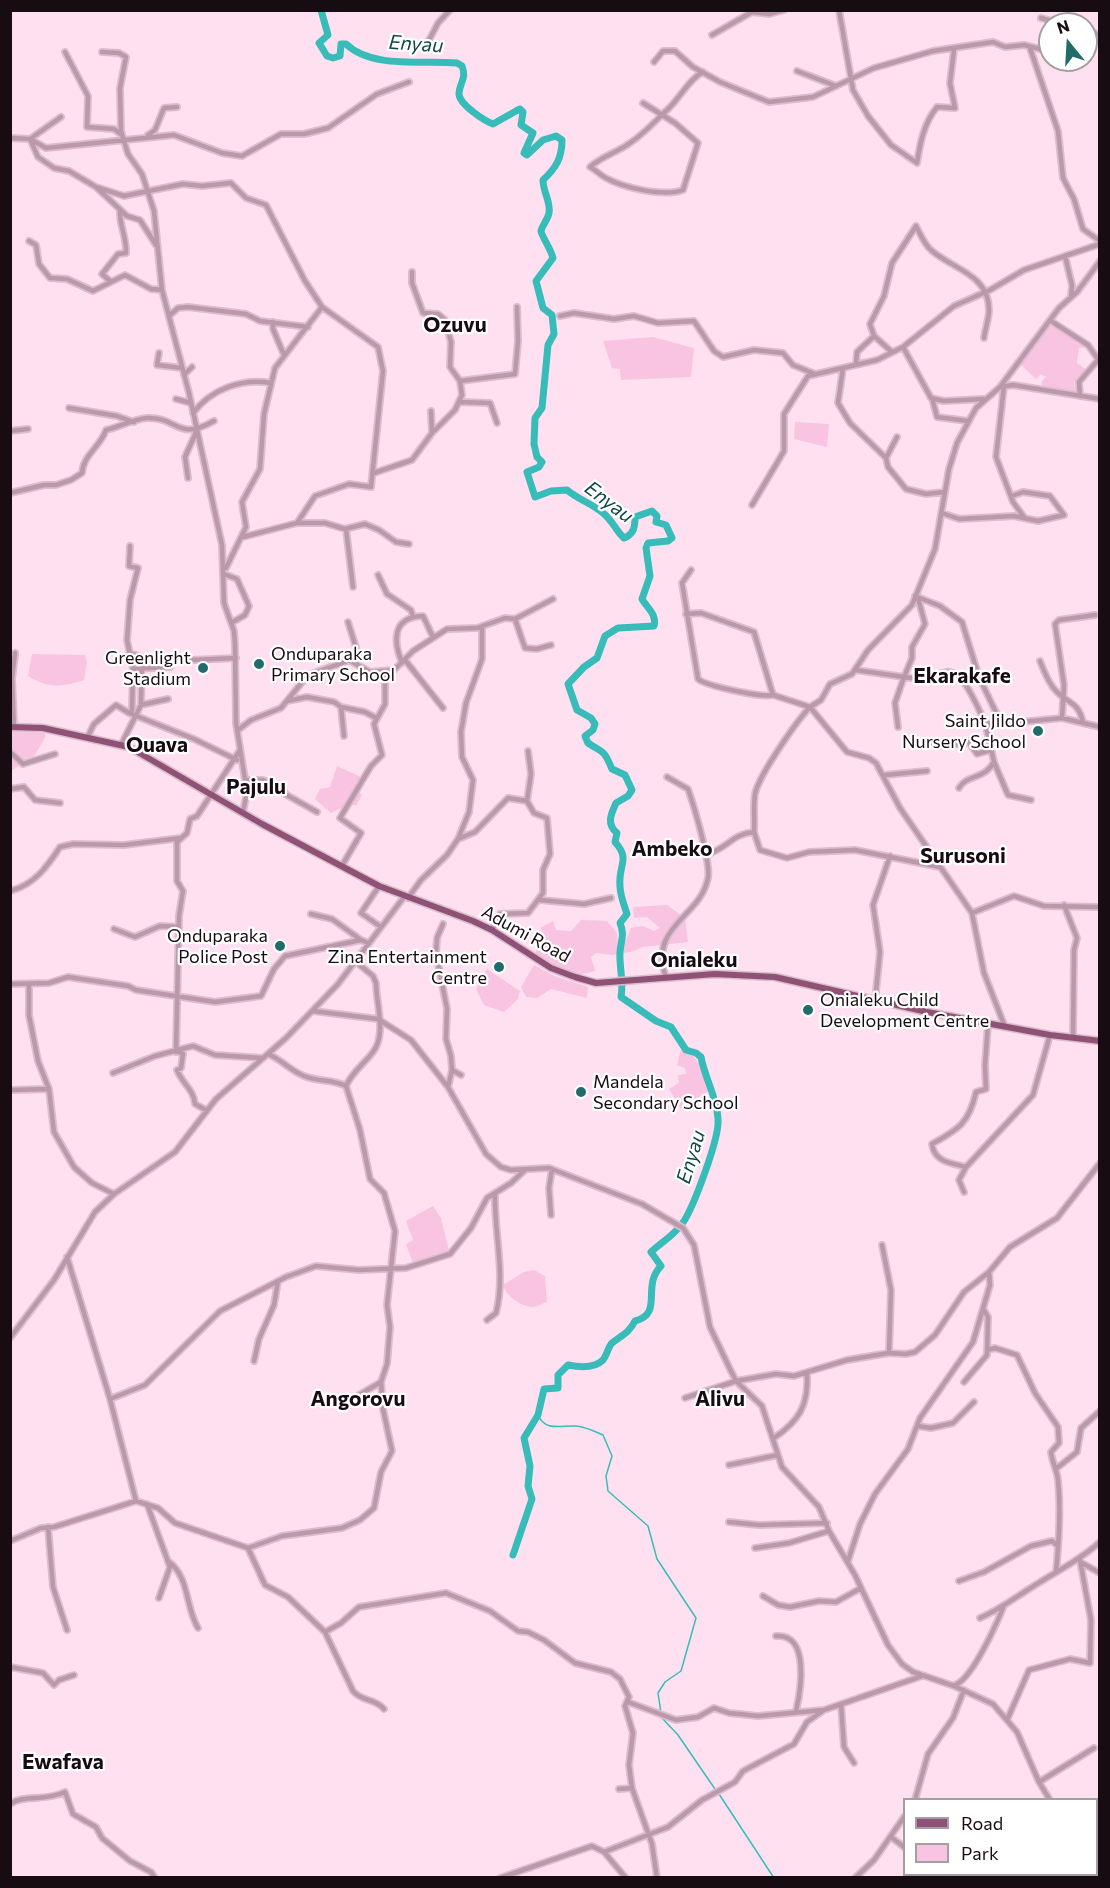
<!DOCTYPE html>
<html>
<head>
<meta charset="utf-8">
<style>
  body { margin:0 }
  #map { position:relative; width:1110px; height:1888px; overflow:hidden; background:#ffe0f0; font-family:Commissioner,sans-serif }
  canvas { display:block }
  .frame { position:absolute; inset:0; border:12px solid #180c13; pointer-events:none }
  .legend { position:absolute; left:903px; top:1798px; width:195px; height:78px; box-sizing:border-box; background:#fff; border:2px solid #a39ea1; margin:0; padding:8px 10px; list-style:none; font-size:18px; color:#180c13 }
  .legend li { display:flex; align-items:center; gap:12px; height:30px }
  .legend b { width:30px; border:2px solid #a39ea1 }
  .north { position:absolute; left:1038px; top:12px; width:60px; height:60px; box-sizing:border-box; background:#fff; border:2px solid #a39ea1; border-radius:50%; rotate:342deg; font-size:16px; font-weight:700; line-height:24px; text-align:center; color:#180c13 }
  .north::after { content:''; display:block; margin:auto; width:21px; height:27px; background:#206c6b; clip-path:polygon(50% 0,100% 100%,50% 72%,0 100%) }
</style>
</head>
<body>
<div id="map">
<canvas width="1110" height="1888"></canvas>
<div class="frame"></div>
<ul class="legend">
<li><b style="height:8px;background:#8f5276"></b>Road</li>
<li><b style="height:16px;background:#f9c4e1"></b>Park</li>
</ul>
<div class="north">N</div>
</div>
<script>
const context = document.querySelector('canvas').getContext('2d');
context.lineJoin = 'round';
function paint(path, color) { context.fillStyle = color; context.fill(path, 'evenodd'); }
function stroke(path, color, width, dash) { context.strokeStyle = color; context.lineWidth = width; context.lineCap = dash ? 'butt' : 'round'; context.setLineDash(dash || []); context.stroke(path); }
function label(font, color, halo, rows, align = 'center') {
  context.font = font + ' Commissioner,sans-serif'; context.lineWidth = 4.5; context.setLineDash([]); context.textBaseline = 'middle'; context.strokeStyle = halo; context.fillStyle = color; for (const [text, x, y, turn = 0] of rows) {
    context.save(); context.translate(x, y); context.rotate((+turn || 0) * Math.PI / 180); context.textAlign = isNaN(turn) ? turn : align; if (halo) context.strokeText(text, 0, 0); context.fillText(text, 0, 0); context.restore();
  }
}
paint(new Path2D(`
  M1051,325L1086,347L1079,348L1077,363L1087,370L1074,382L1076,395L1041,390L1042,381L1046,377L1041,374L1036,379L1020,364Z
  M653,337L694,348L691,377L621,380L620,369L612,368L603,341Z
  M795,422L829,424L827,447L794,439Z
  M32,654L85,655L87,662L84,680C62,687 49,689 28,676Z
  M11,729L44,733L46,736L35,755L11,771Z
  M337,766L361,777L355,789L362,795L356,806L350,804L331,813L315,799L320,789L330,787Z
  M667,905L685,918L688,942L642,947L634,951L613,955L596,953L591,957L595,971C575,978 549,972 535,954L544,934L540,928L553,921L556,930L571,931L581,920L607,921L617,933L618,943L624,945L631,928L643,926L654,931L660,928L647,917L634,918L633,907Z
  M534,965L554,976L588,987L587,998L551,989L537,998L526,997L521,987Z
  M487,969L520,991L518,999L504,1012L484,1005L476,989Z
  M681,1049C702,1058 701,1071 710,1090L681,1109L669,1089L679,1083L678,1075L686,1074L685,1068L677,1065Z
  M433,1206L441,1218L449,1251L413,1264L406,1244L413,1240L406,1221Z
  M534,1270L545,1276L547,1302C543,1303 537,1307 533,1307C521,1307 505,1295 503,1285L524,1272Z`), '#f9c4e1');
stroke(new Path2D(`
  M538,1415C545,1432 562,1425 576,1426C586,1427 594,1431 603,1435L612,1456L606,1476L608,1491L648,1526L657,1559L696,1618L681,1671L665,1682L658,1693L661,1713
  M662,1718L678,1735L715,1789
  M719,1794L774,1878`), '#37bcba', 1.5);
stroke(new Path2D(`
  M321,10L328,35L319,43L327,56L333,58L340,56L341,44H346C372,69 423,60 457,63L462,66C467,78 460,82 459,93C458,104 485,121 493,124L516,111L520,109L523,112L521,125L533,133L524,153L527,155L543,140L556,136L562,140C562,158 556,168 543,180C543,192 551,202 549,213C548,219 542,226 541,231C541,235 551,249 553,258L536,281L543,308L552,315L554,334L548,345L542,408L535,418L534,444L537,457L542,462L539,467L527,472L535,497L551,491L567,490C579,500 591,503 603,513C613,521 616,531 624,538C634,534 635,527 635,517L652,511L657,516L656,522L666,525L672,538L668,541L648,543L646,548L650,576L642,599C647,608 657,614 654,626L618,628L605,636L597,658L584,667L568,684L577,710L591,718L595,724L593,730L585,736L588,743C604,754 603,748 612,769L625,775L632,790L628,796L616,803C611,814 606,824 617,833L615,842C631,860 618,864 620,886C620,895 624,905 627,914L620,923C625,935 621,940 620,952C619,967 624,981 621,997L656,1021L671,1027L686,1050L696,1053L701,1057C705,1079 717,1097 718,1119C720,1137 693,1209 682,1224C674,1235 661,1243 651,1252L661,1266C641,1286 664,1314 635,1321C629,1333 622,1335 612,1343C608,1347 607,1355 603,1360C594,1369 578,1367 568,1365L558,1375V1388L544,1389L538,1415L524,1438L530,1466L528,1486L532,1499L513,1555`), '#37bcba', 7);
const minor = new Path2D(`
  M839,10L853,90L868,116L891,145L917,163C920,143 924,123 937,107L955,108L950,83L954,50
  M1041,18L1063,24
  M1086,30L1100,35
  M712,35L752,12L769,14L784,10
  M427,44L438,23L450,10
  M1030,48L1058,131L1063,178L1074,199L1083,229L1100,241
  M65,52L88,96L87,127L114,129L122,135
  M102,52L119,53L126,57L120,88L121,131L128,154L142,174L154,211L162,290L189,393L222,545L224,603L234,631L235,645L236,723L247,792L243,812
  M654,62L663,51H675L693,67L720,82L769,102L813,97L874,68L933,51L993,42L1005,47L1024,45L1040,49L1050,47
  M797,71L836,86
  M643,103L675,123L698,143L683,190C664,197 624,188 606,178C600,175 596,170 590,167C602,156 618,152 630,143C644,134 656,120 668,109C680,98 689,79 703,72
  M61,117L30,139L38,157L54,168L69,171L96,187L127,216L140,220L156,245
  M148,135L155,130L164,108L177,107
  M10,138L30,139L46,148L174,135L222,153L242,156L281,134H304L328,128L377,94L409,82
  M96,187L124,196L183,184L202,186L231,183L246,198L266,205L305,281L322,307L378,347L383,371L371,487L349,484L315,496L297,523
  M29,241L36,245L39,264L50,278L67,279L93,291L125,275L151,289L162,290
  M1065,256L1072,285L1071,297
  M110,281L102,274L118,254L126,253C127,237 119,226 120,210
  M169,316L178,308L188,307L246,314L260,321L308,327
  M560,316L574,313L614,319L634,316L658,323L694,321L714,351L723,357L754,350L783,353L793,365L815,374
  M1051,321L1088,345L1100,362
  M273,322V329L284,355
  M903,347L931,398L944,401L983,399
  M892,352L874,336L870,324L884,296L892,263L916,226C920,233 924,244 931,250C952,269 989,274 989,310C989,319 985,329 984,338
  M159,353L157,365L182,368
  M856,364L857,352L874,336
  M843,368L838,403L850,423L886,458L888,467L906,489L926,494L945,492
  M184,375L192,367
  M460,381L515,374L518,341L517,307
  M1004,386L996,457L1013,502L1024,517
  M1000,387L1059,308L1077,292L1100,261
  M1080,396L1079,382L1098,360
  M932,398L937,417L968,421
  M176,399L191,403
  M459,402L490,403L497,423
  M69,408L117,416L134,422
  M431,411L432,433
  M193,413C211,389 242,378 271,383
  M10,431L28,429
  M886,458L897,437
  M374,473L412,460L432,433L455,410L462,395L460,381L450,367L451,342L445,320L438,314L423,313L412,283V272
  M188,478L185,457L197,430
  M10,493L44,485H56L71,480L82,473C83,455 101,446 106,430C119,427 134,419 147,418C179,417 176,442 214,421
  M752,505L784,451V414L808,376L877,360L903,347L954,306L990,290L1024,270L1100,244
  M942,513L959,519L1014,516L1038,521L1064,515L1050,496L1023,492L1012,496
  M346,529L353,587
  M243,537L297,523H325L345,529L365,524L379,530L396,542L409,544
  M226,568L246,527L242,502L260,469L264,414L275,368L322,307
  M691,570L682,583L698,679C706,686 763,698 773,695
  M224,574L237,579L249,606L245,615L231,623
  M378,575L387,594L411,610L413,617
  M915,596L940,606L962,622L979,677L1002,725
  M686,614L701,613L754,632L773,695L810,707L821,700L830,684L852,674L868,650L912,605L935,549L949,469L957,443L976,408L1000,387L1013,385L1100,399
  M515,619L525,648L537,649L551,645
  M349,660L370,672L394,670L413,651L447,629L477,628L505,618L515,619L553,599
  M405,660L443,708
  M1040,661C1044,671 1048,683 1056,691C1068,704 1078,701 1083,722
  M402,663C393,641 392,617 423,616L433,637
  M133,669L170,667L171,661L236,658
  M856,670L904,677L912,658V647L925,624L918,598
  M287,701L307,697L334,702L341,707L365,712L376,718
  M141,705L168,699
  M341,707L344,736
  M129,713L194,739L237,760
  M1062,718L1064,685L1055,624L1059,620L1095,615
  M985,722L994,762L1008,795L1031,800
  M14,727L12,679L15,653
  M898,727L895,703L904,677C920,680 932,675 947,672C963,669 978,709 985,722L991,725L1062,718L1100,727
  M238,730L251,720L281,708L308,675L359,657L348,622
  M88,736L94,724L116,705L129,713L132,711L133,669L127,640L130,600L138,568L129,566L130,546
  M121,745L141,705L142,657L129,653
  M933,745L950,746L968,741L977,754L991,750
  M10,752L23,764L55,754
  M885,775L927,771
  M245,780H263L283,788L285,794L317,812
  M959,788C967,774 984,780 994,762
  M10,789L24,787L35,800L60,803
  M754,832L760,850L787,858L809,852L855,850L940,867
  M458,839L475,832L508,798L527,801
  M705,855C728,849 731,834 754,832C755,820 753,806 755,794C759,775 796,722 810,707L847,752L869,758L876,763L900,808L972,913
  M343,864L361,833L340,818L371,766L382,755L374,724L385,704V671
  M379,886L361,913L381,927
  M10,891C34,885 47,867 60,847L73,844L124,845L181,838
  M408,898L421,880L447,855L458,839L469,812L473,780L462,757L461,732L466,703L482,659V627
  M540,900L584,904L611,898
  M1064,905L1077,938L1074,950L1073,1038
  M311,914L332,919L361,940
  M443,924L437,938L436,953L447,1009L446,1039L451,1056L452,1070L448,1087
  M114,929L135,937L160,926L179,927
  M492,930L500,914L528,913L543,893V870L550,854L547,818L534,813L527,801L531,774L528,751
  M666,978C648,924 700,919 708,878C711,863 694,806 688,789L667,777
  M10,984L49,983L68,977L128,986L136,990L215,1002L261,996L274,969L285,956L361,940L368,943
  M29,984V1015L38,1061L49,1089L54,1132L74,1167L92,1183L114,1194
  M875,1001L880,952L873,905L890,856
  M313,1011L378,1019L411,1040L448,1087L486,1154L501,1167L511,1170L549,1168L642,1204L683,1228L694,1245L710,1327L729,1367L736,1381L762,1406L782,1467L819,1507L829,1531L855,1575L888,1645L902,1664L913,1672L954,1686L993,1704L1017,1732L1039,1782L1050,1800
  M1005,1027L984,973L972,913L1014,896L1044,906L1100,907
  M176,1052L179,916L183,891L177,881V842L187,833L190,819L197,816L240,750
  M179,1052L183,1054L181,1068L177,1070C182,1083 194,1090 195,1104L206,1110
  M268,1054C282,1060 291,1071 304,1076C318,1082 333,1079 346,1086
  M452,1070L461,1075
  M113,1073L155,1056L193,1046L215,1055L262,1058
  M10,1090L49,1089
  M966,1167C951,1163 934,1162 932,1144C959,1129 969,1123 976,1092L986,1089L985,1065L988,1024
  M964,1192L959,1180L966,1167L1033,1095L1050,1035
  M551,1215L549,1188L552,1169
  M882,1245L891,1290L889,1353
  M67,1257L110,1399L136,1501
  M487,1320L496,1313C506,1274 494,1234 495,1194
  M10,1338L54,1280L95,1212L114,1194L175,1152L216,1099L286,1038L338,984L404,897
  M987,1350L995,1348L1017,1355L1035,1393L1058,1427L1059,1443L1051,1452C1052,1462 1057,1470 1058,1480C1061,1510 1059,1542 1056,1572
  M254,1361L259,1339L274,1305L278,1281
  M964,1382L987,1355L988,1317L984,1310
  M354,1398L381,1382
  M685,1398L736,1381L776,1374L794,1376L847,1360L889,1353L906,1354L915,1352L935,1335L964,1292L989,1272L1010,1247L1057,1218L1100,1163
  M110,1399L145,1385L220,1311L286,1277L316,1266L359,1270L406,1268L450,1254L471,1228L487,1198L511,1183L525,1170
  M917,1426L931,1428L953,1423L974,1402
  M774,1438C799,1421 809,1405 807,1373
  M729,1465L778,1455
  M1057,1468L1077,1452L1081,1428L1100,1411
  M147,1504L170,1567L159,1598
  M729,1522L759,1525L827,1523
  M48,1527L53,1587L67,1630
  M10,1541L41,1528L54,1527L136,1501L158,1508L175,1523L248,1548L282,1536L342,1528L360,1520L374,1508L381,1472L392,1451L383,1409L381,1382L387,1364L390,1327L387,1305L395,1231L384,1193L370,1179L360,1130L346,1086C352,1072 364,1064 373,1052C387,1034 376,1004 376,983L373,976L355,961
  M248,1548L265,1585L288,1597L325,1632L341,1623L359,1607L446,1593L490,1611L518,1631L528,1632L544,1640L575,1663L611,1672L620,1679L629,1697L625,1706L633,1733L629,1765L632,1788
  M755,1548L789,1543L829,1531
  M168,1561C190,1577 185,1607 198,1628
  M848,1561L860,1524L875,1494L908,1449L920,1418L973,1342L990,1285L989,1272
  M1082,1563L1100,1573
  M959,1581L984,1572L1031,1546L1052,1541L1058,1546
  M763,1596L778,1605L790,1607L819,1601L836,1602L861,1588
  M980,1618C1001,1609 1017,1596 1037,1584C1059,1570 1080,1560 1100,1542
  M325,1632L353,1691C362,1702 375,1698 384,1709
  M776,1636C810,1633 801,1690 796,1711
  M10,1667L43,1673L54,1685L59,1680L74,1675
  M955,1685C972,1679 996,1625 1003,1608
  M628,1702L676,1720L698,1717L714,1708L729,1713L758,1716L824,1710L922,1676
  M841,1704L844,1747L854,1763
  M1007,1720L1029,1670L1070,1659L1090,1663L1091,1620L1080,1560
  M1039,1782L1094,1748
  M619,1789L632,1788L652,1844L657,1878
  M915,1800L928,1754L953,1718L964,1690
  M10,1804C24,1794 44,1802 65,1792L73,1814L96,1827L102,1838L130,1861L151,1872L155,1878
  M891,1837L904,1847
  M604,1852L668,1827L702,1800L735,1782L743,1771L794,1744L807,1722L824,1710
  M1096,1869L1100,1875
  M958,1874L963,1878
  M500,1878L592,1846L604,1852L626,1878
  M855,1878L874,1860L904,1817`);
const major = new Path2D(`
  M10,727L43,728L129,747L262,824L379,886L473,921L492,930L551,968L575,977L596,983L715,974L775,977L927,1012L1050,1035L1100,1041`);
stroke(minor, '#dabecd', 8);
stroke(major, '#dabecd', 9);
stroke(minor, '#bc98ab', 4.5);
stroke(major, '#8f5276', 6);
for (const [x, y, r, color] of [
  [259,664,6,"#206c6b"],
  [203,668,6,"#206c6b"],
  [1038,731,6,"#206c6b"],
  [280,946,6,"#206c6b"],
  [499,967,6,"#206c6b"],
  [808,1010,6,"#206c6b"],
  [581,1092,6,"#206c6b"]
]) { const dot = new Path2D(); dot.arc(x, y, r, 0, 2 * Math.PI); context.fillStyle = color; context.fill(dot); stroke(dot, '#fff', 2); }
label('18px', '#180c13', '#fff', [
  ["Onduparaka",271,654,"left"],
  ["Primary School",271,675,"left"],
  ["Greenlight",191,658],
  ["Stadium",191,679],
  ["Saint Jildo",1026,721],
  ["Nursery School",1026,742],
  ["Onduparaka",268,936],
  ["Police Post",268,957],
  ["Zina Entertainment",487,957],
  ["Centre",487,978],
  ["Onialeku Child",820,1000,"left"],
  ["Development Centre",820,1021,"left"],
  ["Mandela",593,1082,"left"],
  ["Secondary School",593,1103,"left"]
], 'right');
label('18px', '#180c13', '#fff', [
  ["Adumi Road",526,934,29]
]);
label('italic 20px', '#104948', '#fff', [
  ["Enyau",416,44,4],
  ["Enyau",609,502,37],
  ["Enyau",691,1157,-73]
]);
label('bold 21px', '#180c13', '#fff', [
  ["Ozuvu",455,325],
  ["Ekarakafe",962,676],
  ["Ouava",157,745],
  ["Pajulu",256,787],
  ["Ambeko",672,849],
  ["Surusoni",963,856],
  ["Onialeku",694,960],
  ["Angorovu",358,1399],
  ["Alivu",720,1399],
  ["Ewafava",63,1762]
]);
</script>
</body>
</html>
